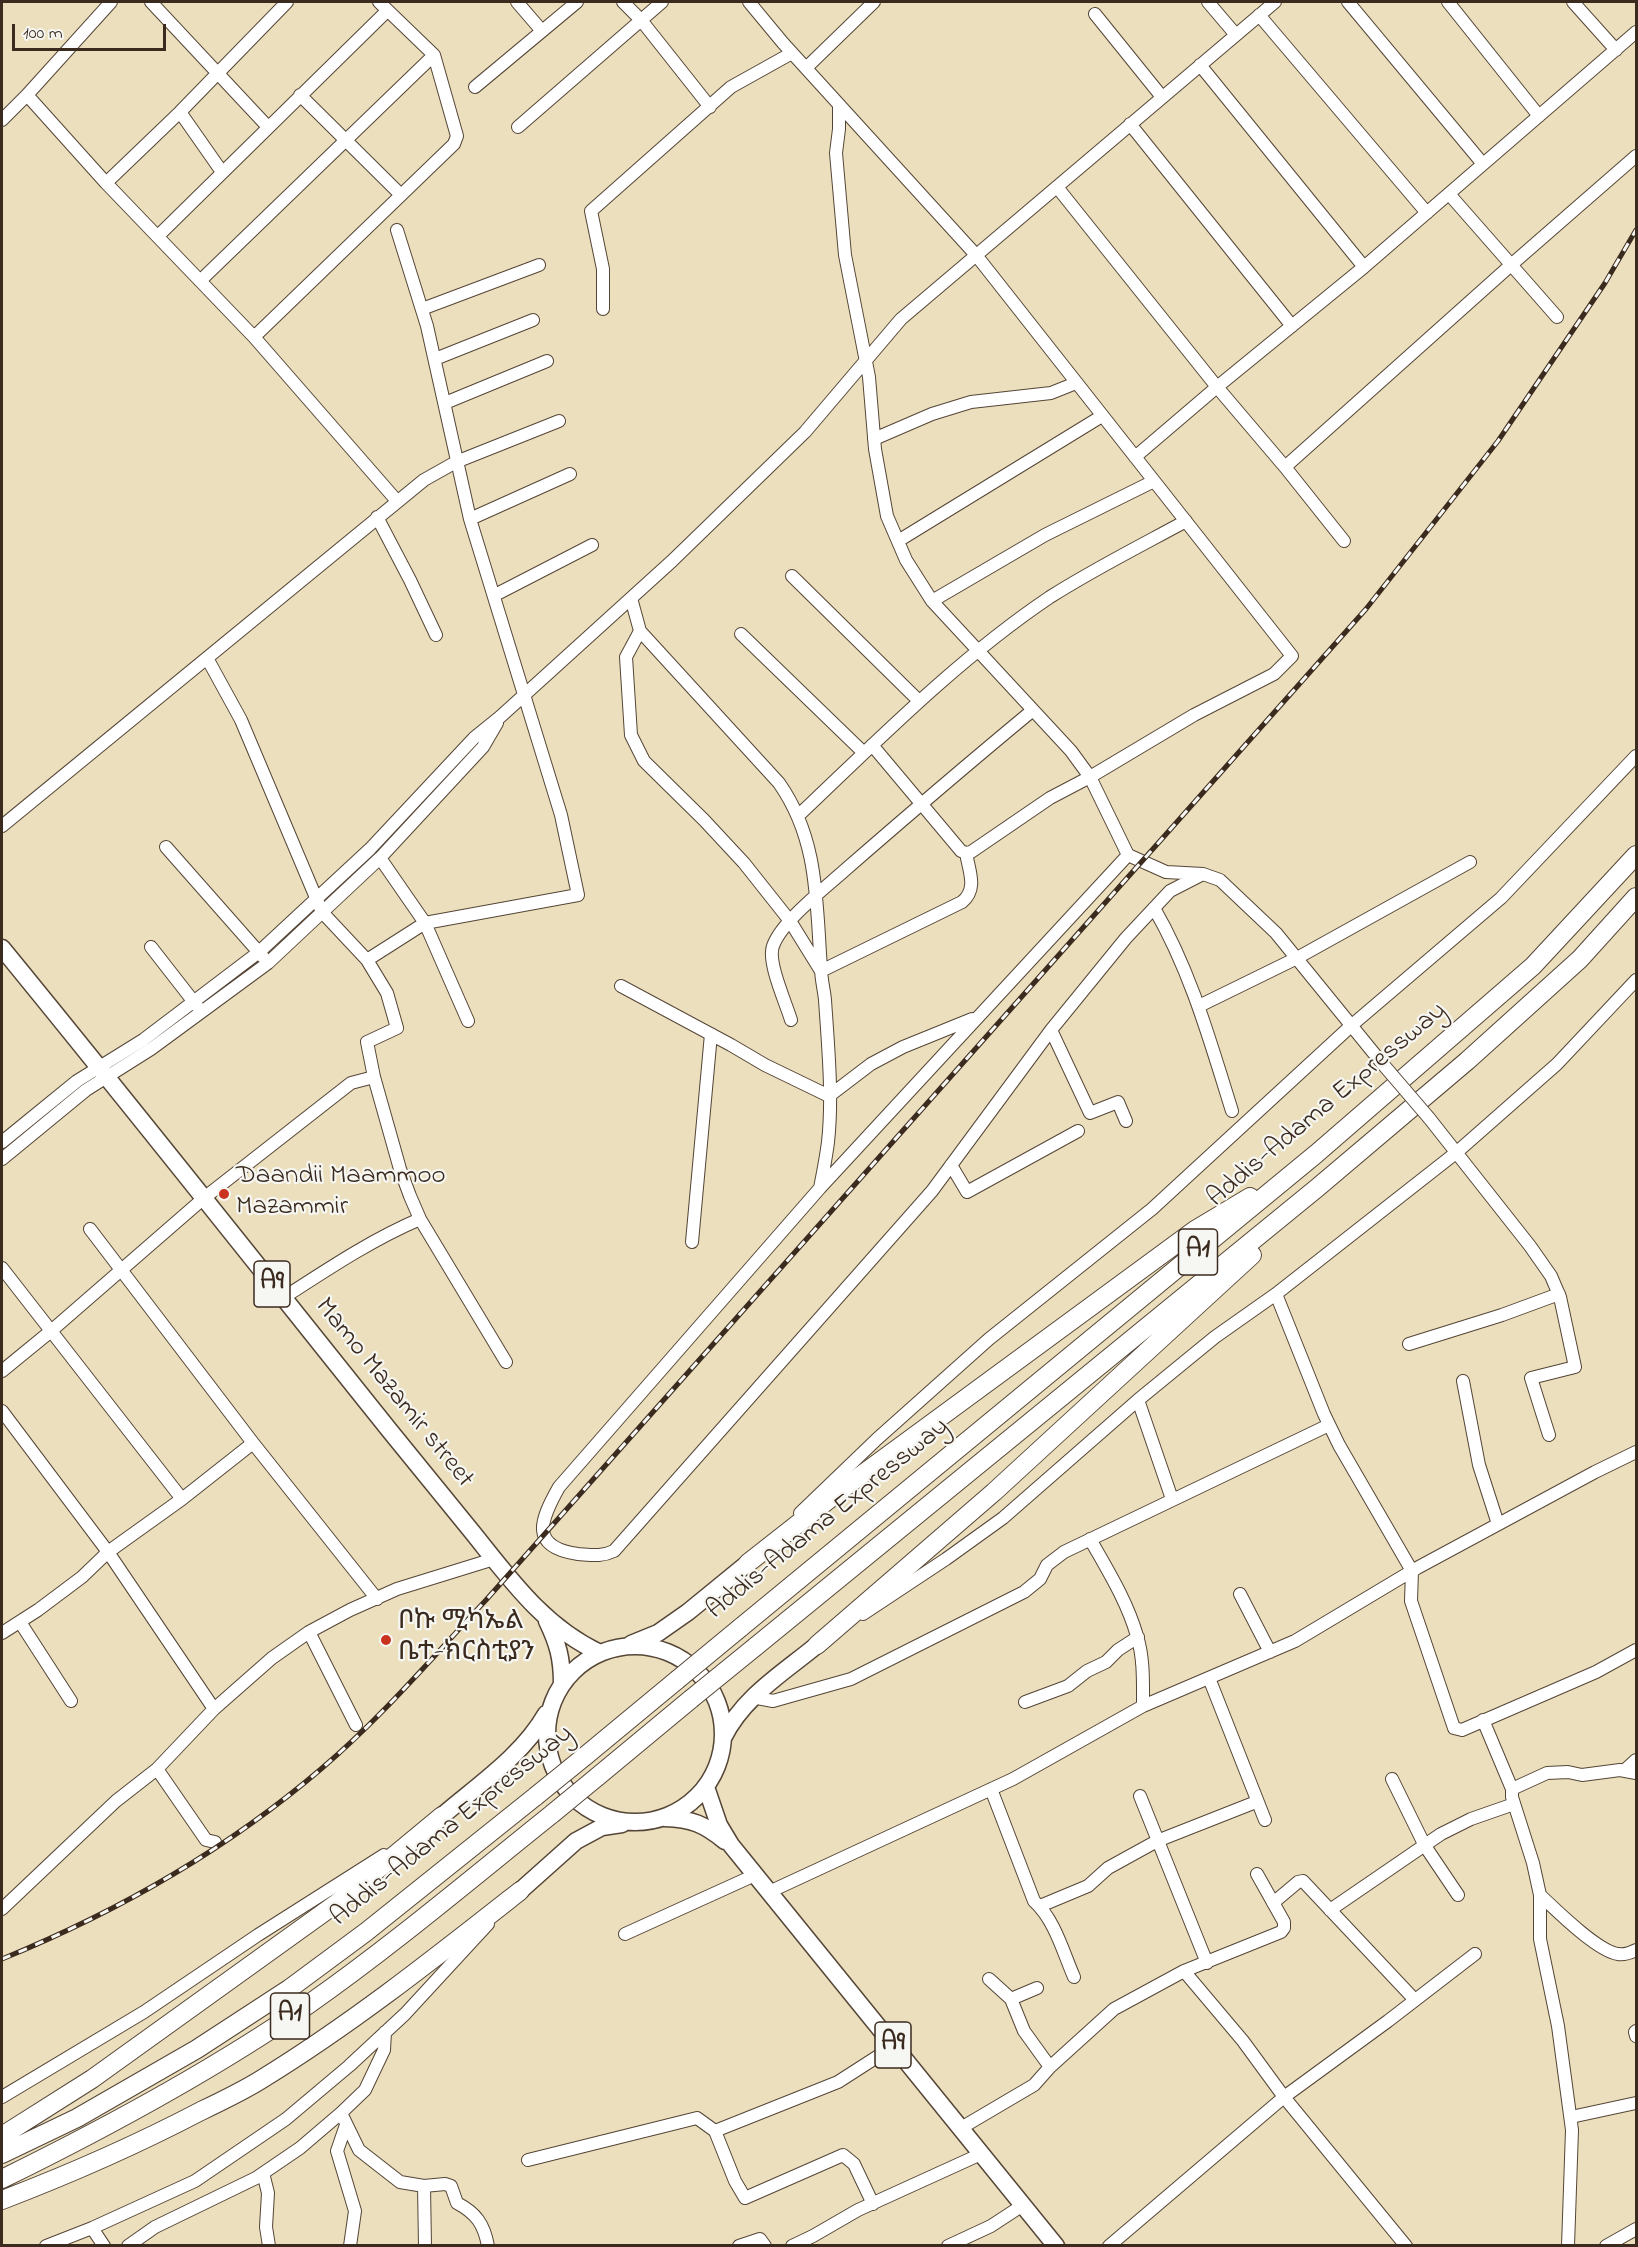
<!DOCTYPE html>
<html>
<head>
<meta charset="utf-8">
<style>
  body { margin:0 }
  #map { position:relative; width:1638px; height:2247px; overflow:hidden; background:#ebdfbd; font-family:"Indie Flower",sans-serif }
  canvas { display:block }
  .frame { position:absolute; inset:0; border:3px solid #3b2a1e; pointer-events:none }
  .scale { position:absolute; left:12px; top:24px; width:154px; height:27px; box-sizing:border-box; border:3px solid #3b2a1e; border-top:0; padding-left:8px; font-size:18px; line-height:21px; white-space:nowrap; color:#3b2a1e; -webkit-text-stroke:4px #f6f6f2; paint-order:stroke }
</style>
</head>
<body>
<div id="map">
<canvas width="1638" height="2247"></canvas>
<div class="frame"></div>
<div class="scale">100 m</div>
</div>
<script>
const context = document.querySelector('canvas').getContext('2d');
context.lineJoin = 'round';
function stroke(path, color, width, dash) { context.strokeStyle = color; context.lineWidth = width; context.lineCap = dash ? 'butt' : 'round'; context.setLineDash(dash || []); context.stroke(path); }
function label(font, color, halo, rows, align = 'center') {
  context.font = font + ' "Indie Flower","Noto Sans Ethiopic",sans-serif'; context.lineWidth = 4.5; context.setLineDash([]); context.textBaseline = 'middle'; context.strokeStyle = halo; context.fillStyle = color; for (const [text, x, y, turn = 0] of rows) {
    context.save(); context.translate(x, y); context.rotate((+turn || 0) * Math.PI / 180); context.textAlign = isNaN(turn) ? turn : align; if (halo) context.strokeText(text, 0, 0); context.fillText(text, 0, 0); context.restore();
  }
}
const minor = new Path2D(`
  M151,2L268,127
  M517,2L542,31
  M623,2L641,20L710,107
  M749,2L783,43L976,255L1292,656L1274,674L1194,715L1090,777L1050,798L971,852L966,853
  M1208,2L1236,35
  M1348,2L1483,164
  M1448,2L1539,116
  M1573,2L1616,50
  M1095,14L1162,97
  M1259,15L1427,213
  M1200,65L1364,267
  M806,68L874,2
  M475,87L577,2
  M27,95L106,183L254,337L397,501
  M300,95L401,195
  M839,105V129L836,153L845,255L869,377L875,449L887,516L906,560L932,601L1071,751L1090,777L1128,855L1166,872L1203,874L1220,880L1276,933L1381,1062
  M180,112L222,172
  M2,120L27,95L111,2
  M1130,124L1292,326
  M518,127L662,2
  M106,183L180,112L287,2
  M1057,187L1217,387L1285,467L1511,265L1636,156
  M1449,194L1557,317
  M158,236L387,11
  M200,281L434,55
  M422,309L539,265
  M603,309V269L591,211L731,87L792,53
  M254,337L454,144L457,136L434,55L379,2
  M435,359L533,320
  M445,403L547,361
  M874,439L932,414L971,402L1051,393L1076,383
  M1135,457L1217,387L1364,267L1636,32
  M1285,467L1344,541
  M377,517L410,580L436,635
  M470,519L570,474
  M898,541L1102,416
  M792,576L919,701
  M495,595L592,545
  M631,598L640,631L779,783C819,840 816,902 821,968C821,979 824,989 825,1000C828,1045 833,1097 828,1142C826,1158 823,1173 820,1188
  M932,601L1045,535L1154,481
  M640,631L626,657L631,735L644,761L704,820L744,863L790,921L821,971L962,902C978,889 969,871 966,853L961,851L872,745
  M741,634L864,753
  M207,658L241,720L322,912L367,960L387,993L397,1028L367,1042L374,1077L400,1169L410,1196L420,1219L506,1362
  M799,815C879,739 958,659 1050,597C1094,569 1140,546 1186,521
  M2,826L424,480L456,462L559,421
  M166,847L263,957
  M1128,855L820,1188L559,1487C541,1519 528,1547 578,1554C592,1555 601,1557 614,1551L932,1191L1051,1030L1126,938L1170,891L1203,874
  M380,858L425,923L468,1021
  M1154,908C1191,972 1210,1041 1232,1111
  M151,947L197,1006
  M367,960L425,923L578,895L561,815L470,519L427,326L397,230
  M621,986L731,1045L765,1065L829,1096L871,1064L903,1047L972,1019
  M1199,1006L1297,958L1470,862
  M791,1020C786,1003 767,962 773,946C782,921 825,888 845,870C907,816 969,763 1033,710
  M1051,1030L1090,1113L1118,1102L1126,1121
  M1429,1118L1530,1246L1551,1276L1560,1297L1575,1367L1531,1378L1549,1435
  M2,1142L77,1081L143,1040L259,952L370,849L474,738L500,717L672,561L805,432L901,319L1275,2
  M2,1159L86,1090L151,1049L268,963L380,858L483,747L497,723
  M951,1165L967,1192L1078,1131
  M90,1229L253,1443L377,1599
  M692,1242L711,1034
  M2,1268L182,1499
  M1276,1294L1324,1414L1339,1445L1412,1571L1411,1601L1454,1728L1462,1730L1596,1672L1636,1650
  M283,1298C328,1269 371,1240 420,1219
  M1409,1344L1502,1315L1559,1294
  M2,1371L51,1331L204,1198L351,1083L374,1077
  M1463,1381L1479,1465L1498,1524
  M1138,1400L1172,1499
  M2,1411L108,1552L214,1709
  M800,1513L877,1439L989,1339L1152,1209L1352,1025L1501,898L1636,756
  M1090,1539C1108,1571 1127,1601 1137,1636C1144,1658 1143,1683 1143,1706
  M1240,1594L1270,1652
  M863,1614L946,1559L1003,1518L1138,1400L1215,1337L1276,1294L1457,1152L1557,1064L1636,980
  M20,1622L71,1701
  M309,1632L356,1725
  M2,1633L38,1610L82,1577L108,1552L182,1499L253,1443
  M1209,1678L1265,1820
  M752,1697L773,1701L851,1679L1024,1592L1040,1579L1047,1565L1064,1552L1329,1425
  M1025,1702L1068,1686L1087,1671L1106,1662L1118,1650L1138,1637
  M1483,1720L1512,1789V1797L1533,1863L1540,1895V1939L1558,2026L1572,2130L1568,2246
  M157,1769L206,1840L215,1842
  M1625,1770L1636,1760
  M1392,1779L1425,1846L1458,1895
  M991,1789L1034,1901C1055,1920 1063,1952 1074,1977
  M1512,1789L1547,1773L1568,1772L1582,1775L1620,1770L1636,1773
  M1140,1796L1207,1963
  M769,1892L1013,1779L1143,1706L1295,1641L1417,1568L1595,1472L1636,1452
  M1540,1895C1556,1910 1597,1951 1618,1954C1624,1955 1632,1952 1636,1950
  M1273,1903L1298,1882L1303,1881L1414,1999
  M1040,1906L1088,1886L1108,1868L1157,1841L1256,1802
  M2,1909L116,1801L157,1769L214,1709L272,1658L309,1632L350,1610L397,1589L494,1559
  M1330,1910L1441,1834L1471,1819L1514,1804
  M625,1934L755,1875
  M1184,1971L1243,2041L1284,2097L1406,2246
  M989,1979L1011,1999L1024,2031L1050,2067
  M1011,1999L1037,1988
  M1636,2031L1635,2032L1636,2036
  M385,2032L384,2050L365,2090L341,2113L359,2150L400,2182L424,2186L445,2184L451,2186L457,2203C476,2213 484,2224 488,2246
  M2,2097L144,2012L258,1935L384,1855
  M1571,2117L1636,2103
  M346,2125L337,2151L355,2211L350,2246
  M961,2128L1034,2085L1050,2067L1114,2009L1184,1971L1281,1932L1284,1928V1922L1257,1874
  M528,2160L697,2118L715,2131
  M263,2173L268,2193L266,2227L269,2246
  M424,2186L425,2246
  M873,2204L854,2164L843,2155L745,2198L735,2181L715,2131L838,2082L894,2046
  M92,2228L104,2246
  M46,2246L92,2228L195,2181L286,2119L349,2066L405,2014L488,1924
  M128,2246L155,2227L256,2178L300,2148L341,2113
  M739,2246L760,2239L765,2246
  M792,2246L813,2236L858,2210L981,2154
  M948,2246L991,2226L1023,2205
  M1109,2246L1284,2097L1388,2021L1475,1954
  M1606,2246L1636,2229`);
const major = new Path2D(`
  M2,948C133,1108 261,1270 390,1431C418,1465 445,1499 473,1533C510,1579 544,1627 600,1653
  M547,1621C558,1644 562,1658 562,1684
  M631,1644L658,1633L688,1612L748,1563
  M547 1734a88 88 0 1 1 176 0a88 88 0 1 1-176 0Z
  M723,1738C743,1697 783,1673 817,1645
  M706,1787L719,1825L731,1845L1056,2246
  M442,1816C478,1785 522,1756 546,1714
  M665,1818C692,1819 704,1824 725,1841
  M520,1891L576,1841L602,1827L622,1824`);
const highway = new Path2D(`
  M748,1563L841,1490L1195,1230L1250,1197
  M740,1628L1316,1154L1533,966L1636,855
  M817,1645L994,1492L1252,1255
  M755,1647L1317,1188L1467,1061L1580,959L1636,897
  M584,1757L677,1680
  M597,1777L691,1699
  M2,2136L92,2079L337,1903L442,1816
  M2,2154L77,2118L197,2049L289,1989L366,1932L536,1796
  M2,2179C108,2127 212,2071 309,2004C393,1945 472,1878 552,1814
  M2,2200C70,2174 136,2145 201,2111C222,2101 243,2091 262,2079C353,2023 436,1957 520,1891`);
stroke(minor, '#554536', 14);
stroke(major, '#554536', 19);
stroke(highway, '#554536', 20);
stroke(minor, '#fff', 12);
stroke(major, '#fff', 16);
stroke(highway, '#fff', 18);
const rail = new Path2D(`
  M2,1959C117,1912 226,1850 321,1769C381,1718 432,1658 486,1600L1366,609L1498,441L1605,283L1636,230`);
stroke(rail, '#3b2a1e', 5);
stroke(rail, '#f6f6f2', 3, [9]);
const minorBridge = new Path2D(`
  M1381,1062L1429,1118`);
const highwayBridge = new Path2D(`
  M677,1680L740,1628
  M691,1699L755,1647
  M536,1796L584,1757
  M552,1814L597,1777`);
stroke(minorBridge, '#554536', 14, []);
stroke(highwayBridge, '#554536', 20, []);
stroke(minorBridge, '#fff', 12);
stroke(highwayBridge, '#fff', 18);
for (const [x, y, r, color] of [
  [224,1194,6,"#c8321e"],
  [386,1640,6,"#c8321e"]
]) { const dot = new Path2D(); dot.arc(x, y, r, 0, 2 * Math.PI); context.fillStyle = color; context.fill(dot); stroke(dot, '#f6f6f2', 2); }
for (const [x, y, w] of [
  [1198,1252,39],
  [272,1284,36],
  [290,2016,39],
  [893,2045,36]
]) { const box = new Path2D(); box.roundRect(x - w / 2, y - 23, w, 46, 4.5); context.fillStyle = '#f6f6f2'; context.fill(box); stroke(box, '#3b2a1e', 1.5); }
label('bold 26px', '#3b2a1e', null, [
  ["A1",1198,1252],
  ["A9",272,1284],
  ["A1",290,2016],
  ["A9",893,2045]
]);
label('27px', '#3b2a1e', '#f6f6f2', [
  ["Addis-Adama Expressway",1328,1106,-40],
  ["Mamo Mazamir street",393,1394,51],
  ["Addis-Adama Expressway",829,1520,-39],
  ["Addis-Adama Expressway",453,1827,-39]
]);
label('27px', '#3b2a1e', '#f6f6f2', [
  ["Daandii Maammoo",236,1178],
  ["Mazammir",236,1209],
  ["ቦኩ ሚካኤል",398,1624],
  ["ቤተ-ክርስቲያን",398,1655]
], 'left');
</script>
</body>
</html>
